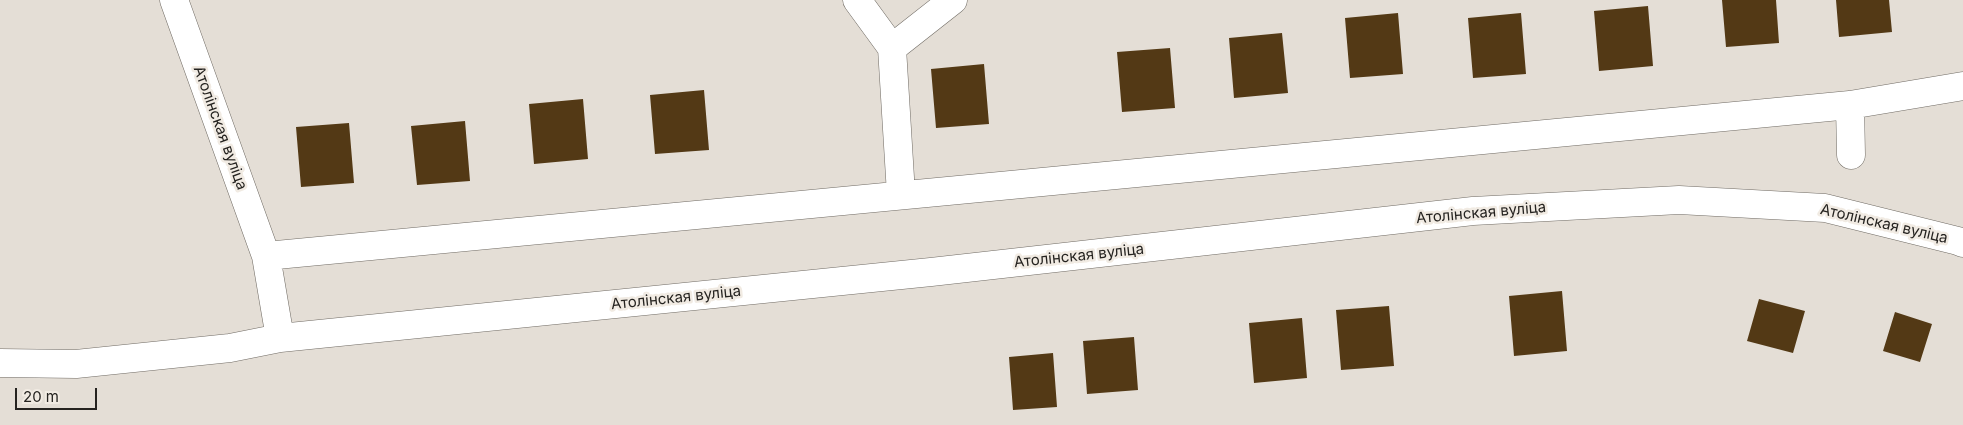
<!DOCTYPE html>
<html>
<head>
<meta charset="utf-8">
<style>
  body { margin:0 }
  #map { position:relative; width:1963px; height:425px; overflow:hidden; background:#e4ded6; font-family:Inter,sans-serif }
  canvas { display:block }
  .scale { position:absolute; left:15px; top:388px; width:82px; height:22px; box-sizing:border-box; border:2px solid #252320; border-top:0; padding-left:6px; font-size:15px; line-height:18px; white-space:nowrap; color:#252320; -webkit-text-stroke:4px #f1ebe3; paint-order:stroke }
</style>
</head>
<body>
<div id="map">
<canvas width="1963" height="425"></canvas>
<div class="scale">20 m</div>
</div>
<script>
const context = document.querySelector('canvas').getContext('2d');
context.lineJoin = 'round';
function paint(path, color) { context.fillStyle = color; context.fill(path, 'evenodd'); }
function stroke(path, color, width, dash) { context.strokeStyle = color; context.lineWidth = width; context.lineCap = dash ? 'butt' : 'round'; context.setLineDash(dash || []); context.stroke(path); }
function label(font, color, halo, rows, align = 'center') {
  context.font = font + ' Inter,sans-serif'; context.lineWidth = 5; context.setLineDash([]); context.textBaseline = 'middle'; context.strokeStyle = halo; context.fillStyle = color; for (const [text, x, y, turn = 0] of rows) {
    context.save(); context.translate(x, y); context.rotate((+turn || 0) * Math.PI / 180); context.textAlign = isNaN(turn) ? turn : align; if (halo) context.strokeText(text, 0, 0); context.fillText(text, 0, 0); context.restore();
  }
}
paint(new Path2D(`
  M1722,0H1776L1779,43L1726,47Z
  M1836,0H1889L1892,32L1839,37Z
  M1648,6L1653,66L1599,71L1594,11Z
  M1398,13L1403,74L1350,78L1345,18Z
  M1521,13L1526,74L1473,78L1468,18Z
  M1282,33L1288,93L1234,98L1229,38Z
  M1170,48L1175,108L1122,112L1117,52Z
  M984,64L989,124L936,128L931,69Z
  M704,90L709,150L655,154L650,95Z
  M583,99L588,159L534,164L529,104Z
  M465,121L470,181L417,185L411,126Z
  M349,123L354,183L301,187L296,127Z
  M1562,291L1567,351L1514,356L1509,296Z
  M1759,299L1805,311L1793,353L1747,341Z
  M1389,306L1394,366L1341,370L1336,310Z
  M1895,312L1932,324L1920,362L1883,351Z
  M1302,318L1307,378L1254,383L1249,323Z
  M1134,337L1138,390L1087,394L1083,341Z
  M1053,353L1057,407L1013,410L1009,357Z`), '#533915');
const minor = new Path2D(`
  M174,0L266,256
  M857,0L892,48L901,194
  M892,48L953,0
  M1850,105L1851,155
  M280,338L266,256L1850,105L1963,86
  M0,363L76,364L230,348L280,338L931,272L1473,211L1679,200L1825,208L1958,241L1963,243`);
stroke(minor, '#706b64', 29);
stroke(minor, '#fff', 28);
label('15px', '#252320', '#f1ebe3', [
  ["Атолінская вуліца",220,128,70],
  ["Атолінская вуліца",1481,213,-5],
  ["Атолінская вуліца",1884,224,13],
  ["Атолінская вуліца",1079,256,-6],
  ["Атолінская вуліца",676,298,-6]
]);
</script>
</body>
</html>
